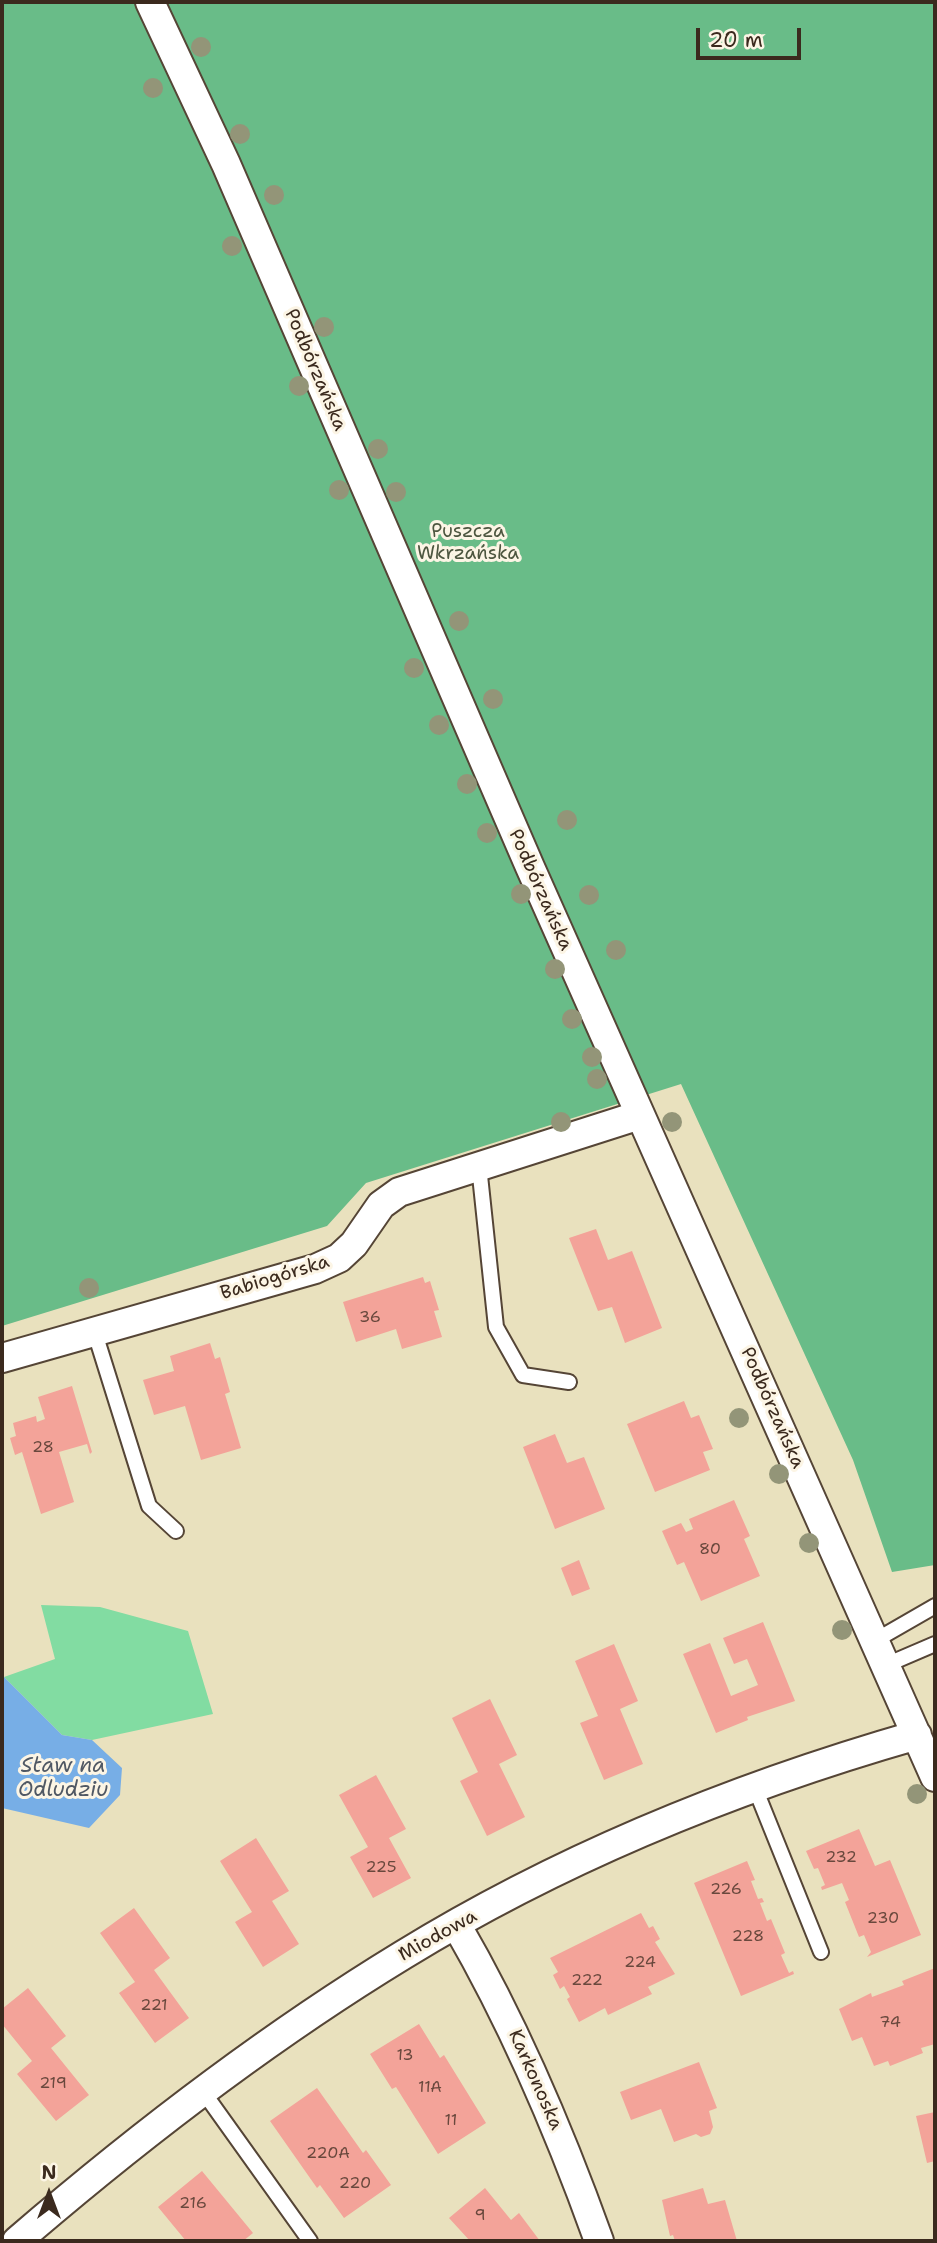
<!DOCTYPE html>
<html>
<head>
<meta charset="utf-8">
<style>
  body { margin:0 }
  #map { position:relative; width:937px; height:2243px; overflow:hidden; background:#e9e1be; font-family:"Shantell Sans",sans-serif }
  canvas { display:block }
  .frame { position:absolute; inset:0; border:4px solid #3b2a1e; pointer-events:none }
  .north { position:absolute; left:14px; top:2159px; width:70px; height:70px; -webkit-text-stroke:5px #fcf5e5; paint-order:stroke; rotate:0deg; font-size:19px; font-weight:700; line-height:28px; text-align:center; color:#3b2a1e }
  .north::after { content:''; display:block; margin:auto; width:24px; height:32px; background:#3b2a1e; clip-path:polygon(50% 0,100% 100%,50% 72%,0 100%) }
  .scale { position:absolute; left:696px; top:28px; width:105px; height:32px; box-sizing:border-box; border:4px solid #3b2a1e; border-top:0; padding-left:9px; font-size:21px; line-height:24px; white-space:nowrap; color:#3b2a1e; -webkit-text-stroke:5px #fcf5e5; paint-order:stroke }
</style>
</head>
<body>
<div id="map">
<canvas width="937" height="2243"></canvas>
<div class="frame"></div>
<div class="north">N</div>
<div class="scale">20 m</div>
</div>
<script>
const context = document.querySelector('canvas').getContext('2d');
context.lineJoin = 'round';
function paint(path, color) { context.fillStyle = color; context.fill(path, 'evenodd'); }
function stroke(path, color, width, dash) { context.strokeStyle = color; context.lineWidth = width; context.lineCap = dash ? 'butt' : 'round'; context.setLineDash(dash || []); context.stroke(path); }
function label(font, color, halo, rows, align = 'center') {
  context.font = font + ' "Shantell Sans",sans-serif'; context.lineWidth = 6; context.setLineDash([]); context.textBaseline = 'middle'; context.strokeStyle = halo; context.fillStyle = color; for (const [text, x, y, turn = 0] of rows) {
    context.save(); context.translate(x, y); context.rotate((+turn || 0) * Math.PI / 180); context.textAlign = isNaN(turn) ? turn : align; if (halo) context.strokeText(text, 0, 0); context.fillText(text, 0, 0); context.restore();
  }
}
paint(new Path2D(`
  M41,1605L100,1607L188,1631L213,1714L92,1740L62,1735L4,1677L55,1659Z`), '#82dca2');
paint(new Path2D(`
  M2,2H935V1565L892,1572L853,1460L681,1084L366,1183L327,1226L2,1326Z`), '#69bc88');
paint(new Path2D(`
  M2,1675L62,1735L92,1740L122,1768L120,1795L89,1828L2,1808Z`), '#77aee6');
paint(new Path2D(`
  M596,1229L608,1260L632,1251L662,1328L625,1343L612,1307L598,1311L569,1238Z
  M423,1277L425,1283L430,1281L439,1310L434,1311L442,1337L402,1349L396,1329L356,1342L343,1302Z
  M210,1343L215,1359L220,1357L230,1392L225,1394L241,1448L201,1460L185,1406L154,1415L143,1380L174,1371L170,1356Z
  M72,1386L92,1452L90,1454L87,1444L59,1452L74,1502L41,1514L22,1452L15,1455L10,1438L16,1436L13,1423L36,1416L37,1422L45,1419L38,1397Z
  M684,1401L691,1418L699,1415L713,1449L703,1452L710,1470L655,1492L627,1424Z
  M555,1434L567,1463L584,1457L605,1509L555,1529L523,1447Z
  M734,1500L750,1536L744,1539L760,1576L701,1601L684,1562L677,1565L662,1531L681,1523L686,1532L693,1529L689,1519Z
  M579,1560L590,1589L572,1596L561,1568Z
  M763,1622L795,1701L747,1717L748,1720L716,1733L683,1654L710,1643L731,1696L758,1685L747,1659L734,1664L723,1638Z
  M614,1644L638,1701L620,1709L643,1764L604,1780L580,1723L598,1716L575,1661Z
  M490,1699L517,1755L499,1764L525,1817L487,1836L460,1781L478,1772L452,1718Z
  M376,1775L406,1829L389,1838L411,1878L373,1898L350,1857L368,1847L339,1795Z
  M859,1829L875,1866L890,1860L921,1935L867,1957L871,1952L864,1935L859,1937L845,1902L849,1900L842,1883L822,1890L821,1887L825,1885L818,1868L814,1869L806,1851Z
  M256,1838L289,1891L272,1901L299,1944L263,1967L235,1922L252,1912L220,1861Z
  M747,1861L755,1880L751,1881L758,1899L762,1898L764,1902L760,1903L767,1921L771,1919L785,1953L781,1955L789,1973L793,1971L794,1974L741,1996L694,1883Z
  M134,1908L170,1958L154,1970L189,2018L155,2043L119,1993L135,1982L100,1933Z
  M641,1913L649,1928L653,1926L660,1939L655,1942L675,1974L648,1987L652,1994L608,2015L605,2008L579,2022L567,1999L570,1997L564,1986L560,1989L553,1975L558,1972L550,1958Z
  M935,1968V2044L921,2048L923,2053L890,2066L888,2061L874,2066L862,2037L852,2041L839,2009L871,1993L872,1997L904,1985L902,1981Z
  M28,1988L66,2036L51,2048L89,2095L56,2121L17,2074L32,2061L2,2024V2009Z
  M419,2024L440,2058L444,2055L486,2123L438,2154L396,2087L392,2089L370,2054Z
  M699,2062L717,2108L709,2111L713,2127L710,2134L701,2137L696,2134L674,2142L661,2109L631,2120L620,2092Z
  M317,2088L363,2153L366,2150L391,2185L344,2218L320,2185L317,2188L270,2121Z
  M935,2112V2161L927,2163L916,2116Z
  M202,2171L253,2233L243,2241H186L158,2207Z
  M485,2188L511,2220L519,2213L540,2241H470L449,2218Z
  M703,2188L708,2204L725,2200L737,2241H675L673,2235L670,2236L662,2200Z`), '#f3a399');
const service = new Path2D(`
  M479,1166L496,1327L523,1375L569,1382
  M94,1330L149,1506L176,1531
  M876,1640L935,1606
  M886,1665L935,1644
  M755,1788L821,1952
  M202,2090L310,2241`);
const minor = new Path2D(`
  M150,2L226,164L530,867L935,1777
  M2,1358L315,1269L339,1258L354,1244L381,1205L399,1192L640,1115
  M457,1926C515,2026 560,2132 599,2241
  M17,2241C139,2136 265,2039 403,1955C561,1858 739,1786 917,1735`);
stroke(service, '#554536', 18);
stroke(minor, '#554536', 32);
stroke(service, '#fff', 14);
stroke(minor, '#fff', 28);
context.fillStyle = '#939578';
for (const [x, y] of [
  [201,47],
  [153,88],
  [240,134],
  [274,195],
  [232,246],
  [324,327],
  [299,386],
  [378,449],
  [339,490],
  [396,492],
  [459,621],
  [414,668],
  [493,699],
  [439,725],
  [467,784],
  [567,820],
  [487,833],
  [521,894],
  [589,895],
  [616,950],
  [555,969],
  [572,1019],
  [592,1057],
  [597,1079],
  [561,1122],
  [672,1122],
  [89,1288],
  [739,1418],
  [779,1474],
  [809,1543],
  [842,1630],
  [917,1794]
]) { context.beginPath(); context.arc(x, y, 10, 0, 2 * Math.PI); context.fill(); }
label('16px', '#69483d', null, [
  ["36",370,1318],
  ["28",43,1448],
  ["80",710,1550],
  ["232",841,1858],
  ["225",381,1868],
  ["226",726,1890],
  ["230",883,1919],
  ["228",748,1937],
  ["224",640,1963],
  ["222",587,1981],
  ["221",154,2006],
  ["74",890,2023],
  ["13",405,2056],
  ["219",53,2084],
  ["11A",430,2088],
  ["11",451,2121],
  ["220A",328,2154],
  ["220",355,2184],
  ["216",193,2204],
  ["9",480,2216]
]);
label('19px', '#3b2a1e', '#fcf5e5', [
  ["Podbórzańska",315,370,67],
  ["Podbórzańska",540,890,66],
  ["Babiogórska",275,1278,-17],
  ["Podbórzańska",772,1408,66],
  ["Miodowa",438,1936,-29],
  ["Karkonoska",535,2080,66]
]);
label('19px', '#4d563f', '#fcf5e5', [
  ["Puszcza",468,532],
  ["Wkrzańska",468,554]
]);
label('italic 21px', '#505864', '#fcf5e5', [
  ["Staw na",63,1767],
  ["Odludziu",63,1791]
]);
</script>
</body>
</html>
